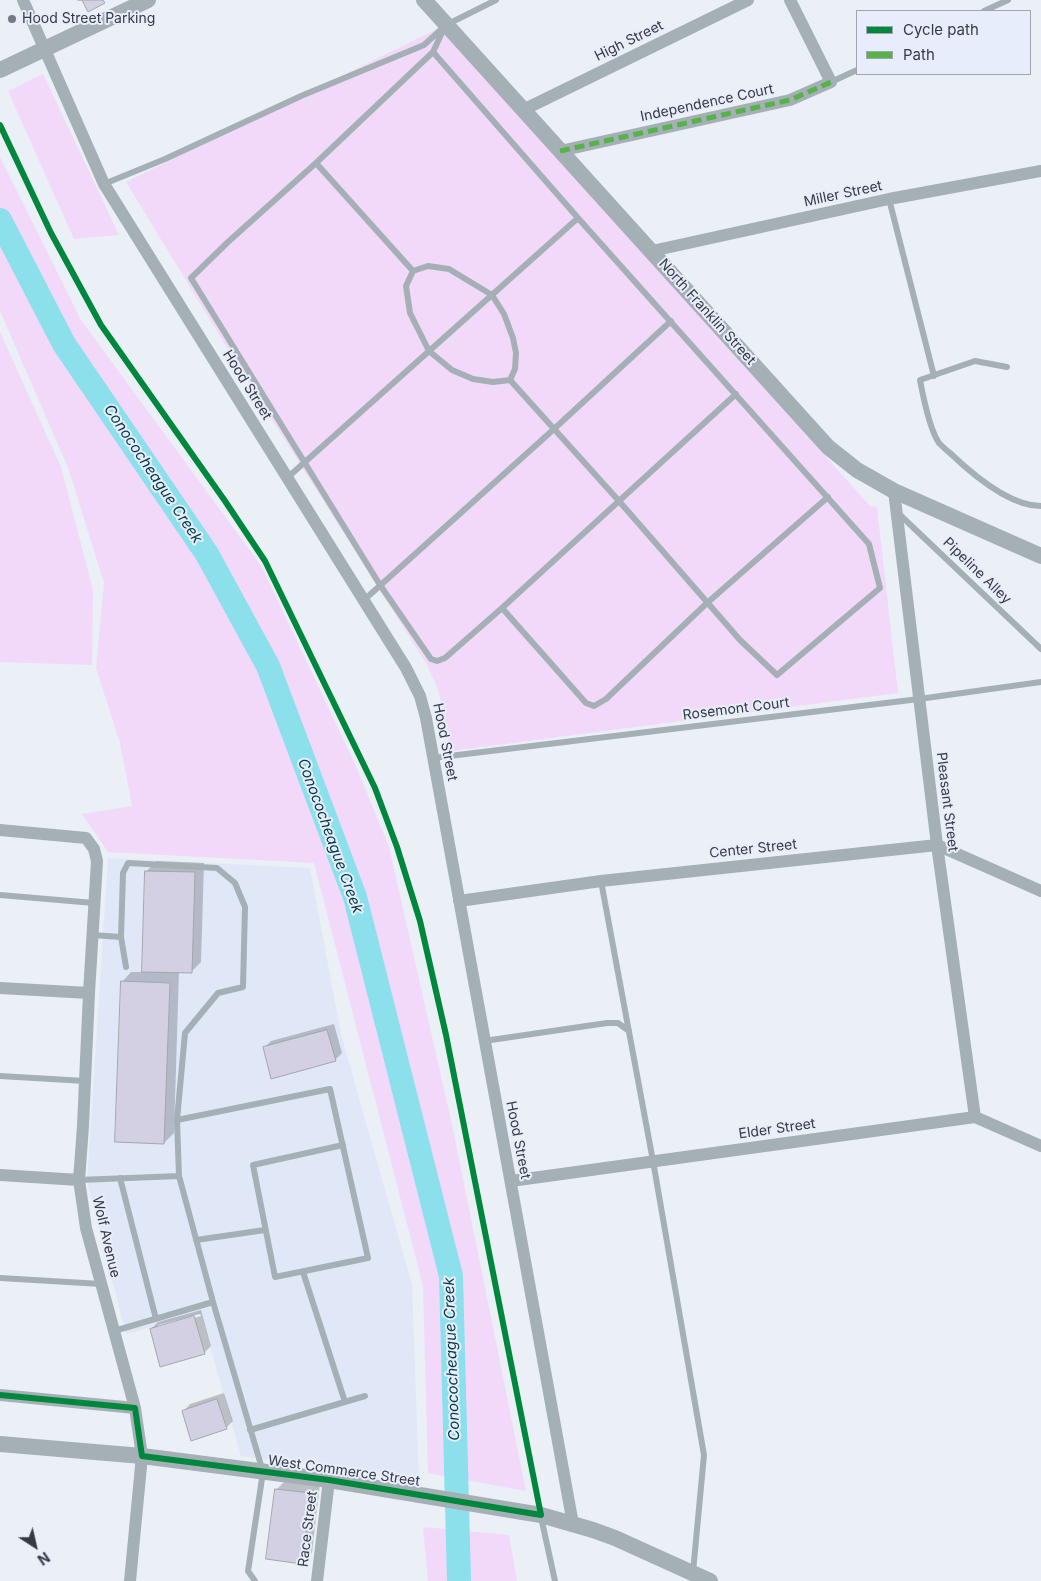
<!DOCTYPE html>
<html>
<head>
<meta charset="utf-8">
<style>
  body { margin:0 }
  #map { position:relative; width:1041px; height:1581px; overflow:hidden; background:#ebeff6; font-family:Inter,sans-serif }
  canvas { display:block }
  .legend { position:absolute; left:856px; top:10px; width:175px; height:65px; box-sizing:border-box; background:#e7edfb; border:1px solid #a0a5b1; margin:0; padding:6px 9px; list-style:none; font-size:15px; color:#363a43 }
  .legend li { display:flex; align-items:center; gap:10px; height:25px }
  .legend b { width:25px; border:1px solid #a0a5b1 }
  .north { position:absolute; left:10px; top:1521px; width:50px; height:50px; -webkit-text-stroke:4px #e7edfb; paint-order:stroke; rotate:145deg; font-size:14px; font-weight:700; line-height:20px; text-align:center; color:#363a43 }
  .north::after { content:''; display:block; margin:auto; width:18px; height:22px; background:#363a43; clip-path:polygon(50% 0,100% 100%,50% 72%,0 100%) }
</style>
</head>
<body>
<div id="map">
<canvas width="1041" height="1581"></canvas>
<ul class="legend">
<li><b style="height:6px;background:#00873e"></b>Cycle path</li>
<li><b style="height:6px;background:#56b347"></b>Path</li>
</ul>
<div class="north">N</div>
</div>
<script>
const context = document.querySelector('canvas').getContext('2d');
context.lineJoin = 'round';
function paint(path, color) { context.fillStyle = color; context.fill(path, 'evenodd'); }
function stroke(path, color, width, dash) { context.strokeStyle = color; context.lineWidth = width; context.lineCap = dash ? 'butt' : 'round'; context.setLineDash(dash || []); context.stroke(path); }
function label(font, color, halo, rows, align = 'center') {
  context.font = font + ' Inter,sans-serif'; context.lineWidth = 4; context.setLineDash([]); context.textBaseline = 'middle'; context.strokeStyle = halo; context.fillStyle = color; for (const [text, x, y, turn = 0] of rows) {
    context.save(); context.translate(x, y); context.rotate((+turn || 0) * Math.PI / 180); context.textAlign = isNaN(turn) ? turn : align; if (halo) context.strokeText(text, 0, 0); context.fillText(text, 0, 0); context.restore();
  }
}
paint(new Path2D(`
  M108,858L310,868L341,1034L412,1285L419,1481L241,1456L201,1314L126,1334L87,1181Z`), '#e0e8f8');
paint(new Path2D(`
  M441,27L870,506L877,507L898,693L451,751L438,689L426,663L240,369L126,182Z
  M43,74L119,235L74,239L8,91Z
  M0,157L81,320L262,567L355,764L389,847L453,1129L526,1491L428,1473L423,1286L314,863L108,852L82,814L132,806L120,743L96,668L104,583L69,470L0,311Z
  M0,332L61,467L93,590L92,665L0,662Z
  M423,1527L509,1535L517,1581H428Z`), '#f3d9f9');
paint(new Path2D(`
  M156,861L204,863L201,962L191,972L179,971L174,1133L164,1143L122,982L131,972H143L147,871Z
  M334,1024L342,1053L335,1060L264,1048L271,1041Z
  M201,1310L211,1346L204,1353L151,1329L158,1322ZM200,1314L201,1316L158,1328V1325Z
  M224,1393L233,1421L226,1428L183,1412L190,1404Z
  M286,1480L320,1484L312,1553L302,1562L277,1489Z`), '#0003');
stroke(new Path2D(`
  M0,220L64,344L207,554L268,666L355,897L451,1276L459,1581`), '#8be0ec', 24);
const building = new Path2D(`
  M78,0H103L105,3L88,12L82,0Z
  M145,871L195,872L192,973L142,972Z
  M121,981L170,983L164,1144L115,1142Z
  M327,1030L336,1061L271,1079L263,1047Z
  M194,1316L205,1354L160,1367L150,1329Z
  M217,1399L227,1429L191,1441L182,1411Z
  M275,1489L311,1493L302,1564L266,1559Z`);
paint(building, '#d2d0e2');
stroke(building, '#a5a6ad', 1);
stroke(new Path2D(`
  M984,11L1008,0
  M445,26L433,52L316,163L228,242L191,278L380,585L431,659L437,661L445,658L502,608L736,394
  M433,52L578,218L869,544L880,588L777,675L740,640L619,501L510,380
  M831,82L857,70
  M316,163L413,271
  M104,184L165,159L301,96L424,45L446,25L496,0
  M889,199L934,376
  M428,266L449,269L492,295L504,314L513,338L516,353L515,369L510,380L493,382L473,379L452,370L429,351L410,313L406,286L413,271Z
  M1007,367L975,361L920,380C923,396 930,430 939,443C942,446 946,450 950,453C972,474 1009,506 1041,506
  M287,478L578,218
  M899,514L1041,649
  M364,600L554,429L671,321
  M502,608L586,703L594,706L606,699L707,603L828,497
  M433,758L919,699L1041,682
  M601,881L653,1161L704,1455L693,1572
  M0,895L94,903
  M92,935L121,937L126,967
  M121,937L123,873L128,863L217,868L235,883L245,907L243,987L218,993L185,1033L177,1120
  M484,1041L607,1023H618L629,1031
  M0,1076L85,1081
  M179,1176L177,1120L330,1089L368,1258L275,1277L253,1165L343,1145
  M120,1178L156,1319
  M79,1180L179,1176L213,1302
  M196,1240L265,1230
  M303,1272L345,1402
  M0,1278L101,1284
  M114,1331L213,1302L263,1472L248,1571L255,1581
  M250,1430L365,1396
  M541,1517L555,1581`), '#a5afb6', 6);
stroke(new Path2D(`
  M23,0L104,184L406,668L420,696L426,718L573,1524
  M523,110L748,0
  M560,151L790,100L831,82L790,0
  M652,251L889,199L1041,171
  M894,491L937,845L975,1117
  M0,830L86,838L94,849L97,861L89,993L83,1126L79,1180L86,1228L135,1408L142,1456L130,1581
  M459,901L601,881L937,845L1041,891
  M0,988L89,993
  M0,1175L79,1180
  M511,1181L975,1117L1041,1146
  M0,1395L135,1408
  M317,1581L329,1480`), '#a5afb6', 12);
stroke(new Path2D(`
  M424,0L828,447L857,470L894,491L1041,556
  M0,70L148,0
  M0,1444L142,1456L329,1480L541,1515L593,1530L615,1538L710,1581`), '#a5afb6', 16);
stroke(new Path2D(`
  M560,151L790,100L831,82`), '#56b347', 5, [10, 5]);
stroke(new Path2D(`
  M0,125L51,233L101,325L225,501L265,561L375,788L397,847L420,921L446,1035L541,1515L329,1480L142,1456L135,1408L0,1395`), '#00873e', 6);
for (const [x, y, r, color] of [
  [12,19,5,"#757982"]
]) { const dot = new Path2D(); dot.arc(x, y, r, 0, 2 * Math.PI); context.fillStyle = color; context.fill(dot); stroke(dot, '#e7edfb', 2); }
label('14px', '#363a43', '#e7edfb', [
  ["Hood Street Parking",22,19]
], 'left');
label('14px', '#363a43', '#e7edfb', [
  ["High Street",629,41,-26],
  ["Independence Court",707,103,-12],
  ["Miller Street",843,194,-12],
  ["North Franklin Street",707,312,48],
  ["Hood Street",247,385,58],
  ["Pipeline Alley",977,571,44],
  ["Rosemont Court",736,709,-7],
  ["Hood Street",445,742,79],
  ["Pleasant Street",947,802,83],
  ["Center Street",753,849,-6],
  ["Elder Street",777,1129,-8],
  ["Hood Street",518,1140,79],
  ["Wolf Avenue",106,1237,77],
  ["West Commerce Street",344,1471,8],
  ["Race Street",308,1529,-83]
]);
label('italic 15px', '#003a40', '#e7edfb', [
  ["Conococheague Creek",153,474,56],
  ["Conococheague Creek",330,836,70],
  ["Conococheague Creek",452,1359,-92]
]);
</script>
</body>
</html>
